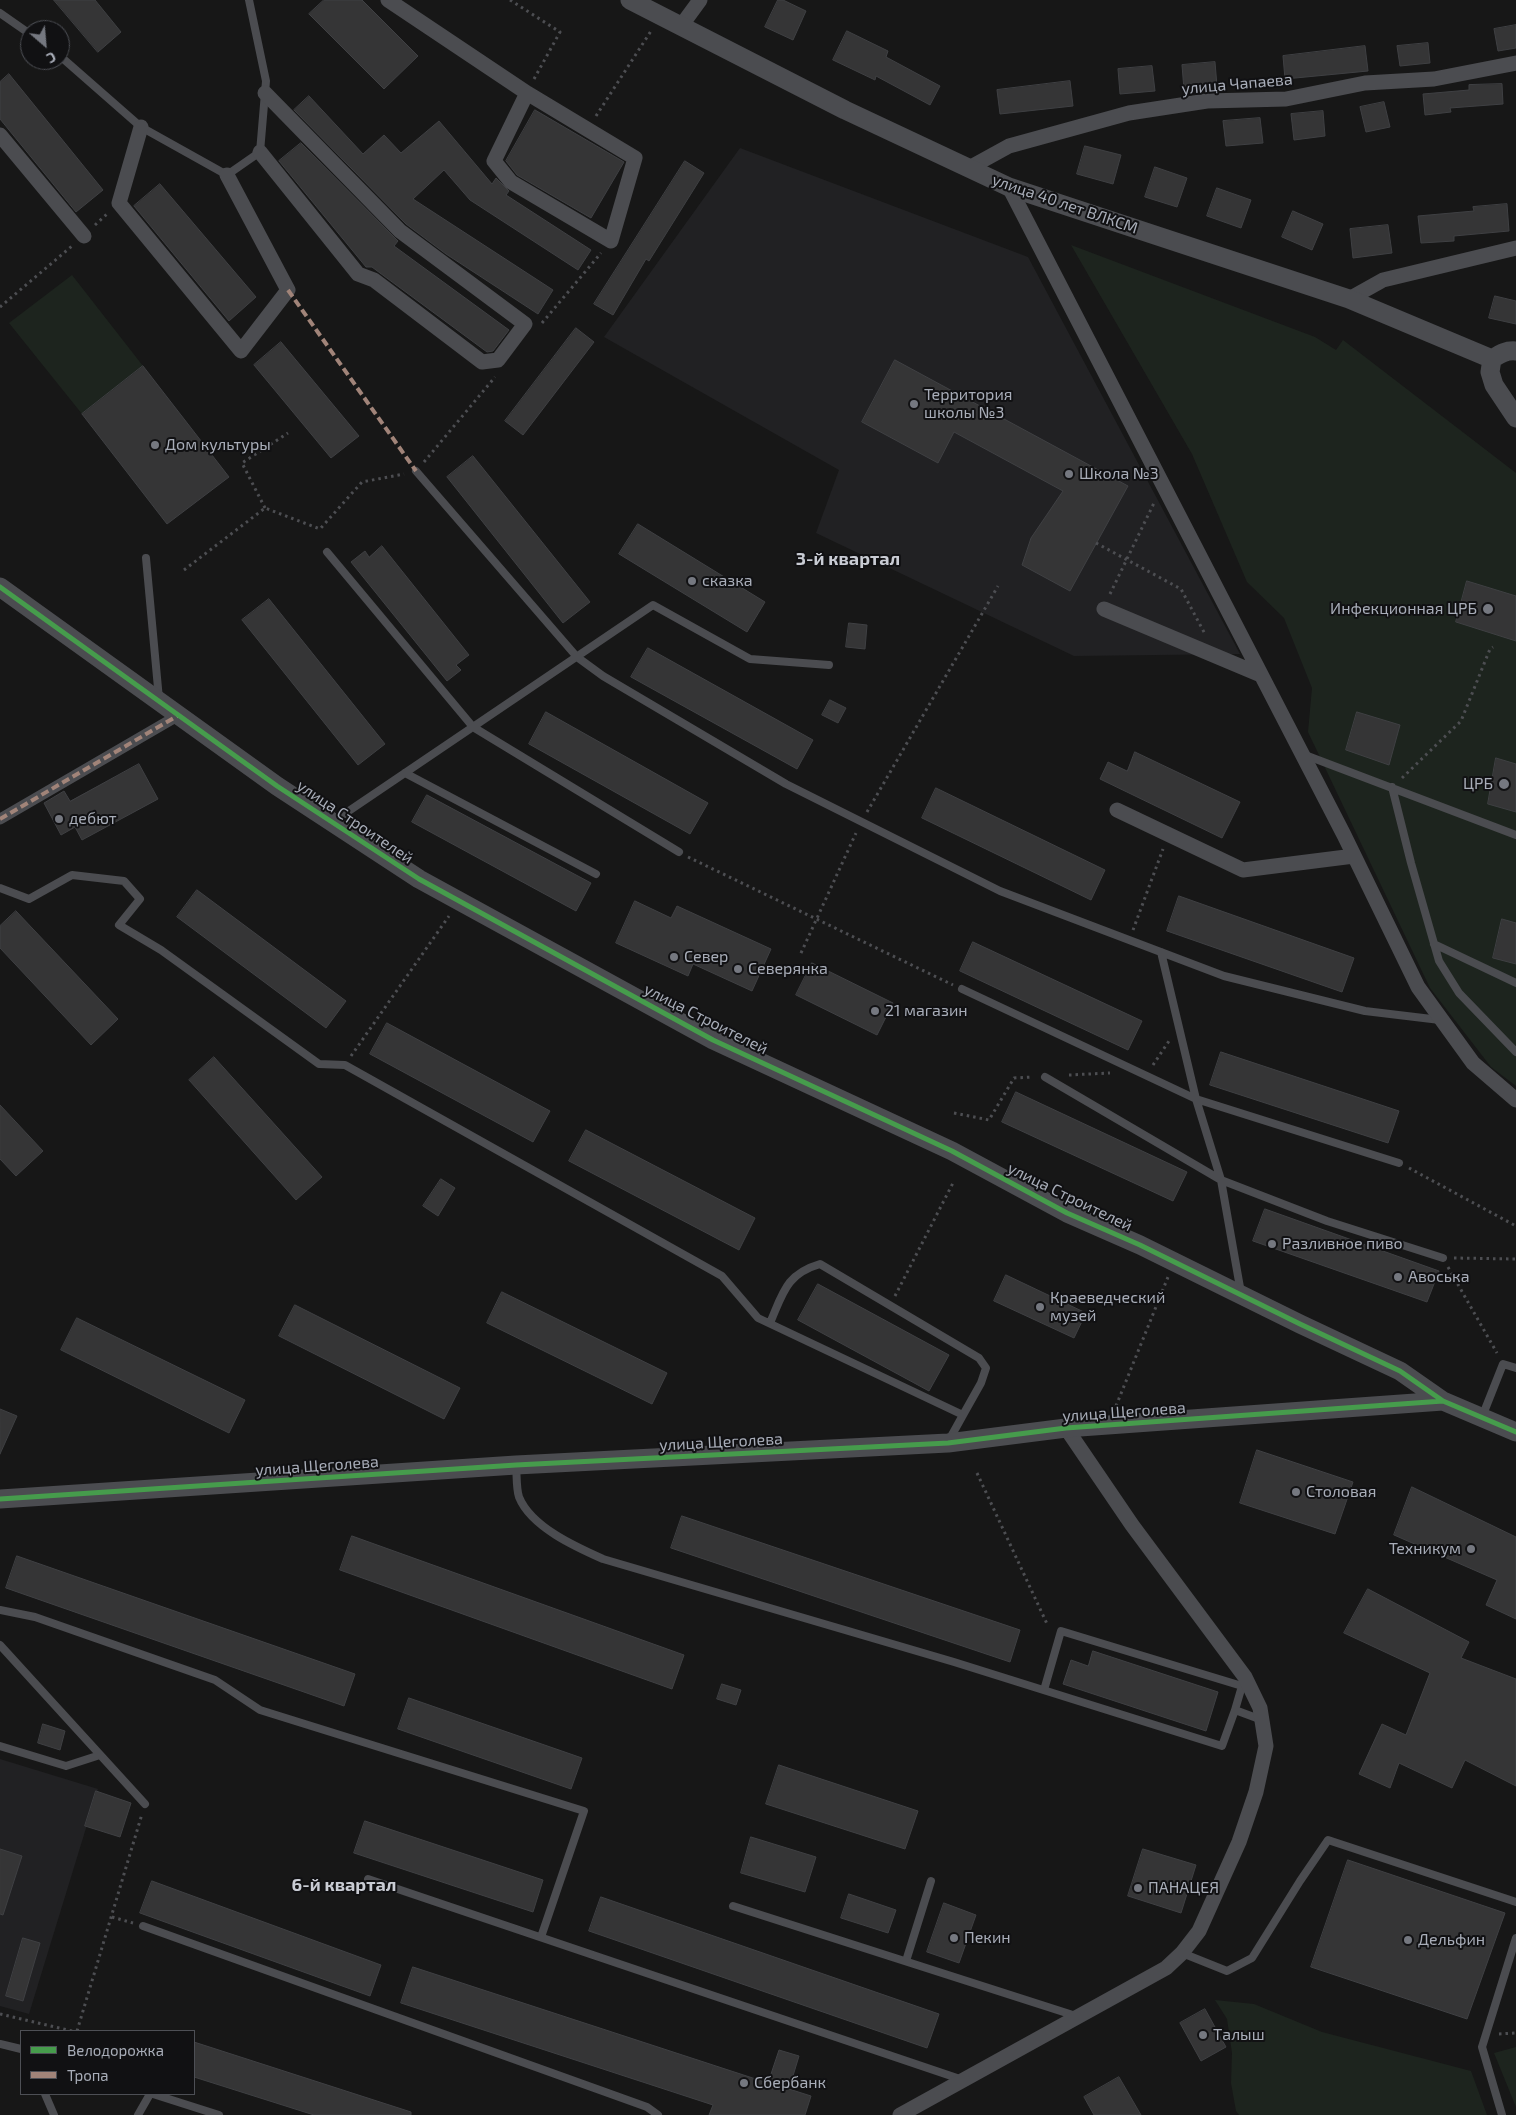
<!DOCTYPE html>
<html>
<head>
<meta charset="utf-8">
<style>
  body { margin:0 }
  #map { position:relative; width:1516px; height:2115px; overflow:hidden; background:#171717; font-family:"Exo 2",sans-serif }
  canvas { display:block }
  .legend { position:absolute; left:20px; top:2030px; width:175px; height:65px; box-sizing:border-box; background:#111113; border:1px solid #4d4f55; margin:0; padding:6px 9px; list-style:none; font-size:15px; color:#a8adb8 }
  .legend li { display:flex; align-items:center; gap:10px; height:25px }
  .legend b { width:25px; border:1px solid #4d4f55 }
  .north { position:absolute; left:20px; top:20px; width:50px; height:50px; box-sizing:border-box; background:#111113; border:1px solid #4d4f55; border-radius:50%; rotate:153deg; font-size:14px; font-weight:700; line-height:20px; text-align:center; color:#a8adb8 }
  .north::after { content:''; display:block; margin:auto; width:18px; height:22px; background:#757880; clip-path:polygon(50% 0,100% 100%,50% 72%,0 100%) }
</style>
</head>
<body>
<div id="map">
<canvas width="1516" height="2115"></canvas>
<ul class="legend">
<li><b style="height:6px;background:#469c4c"></b>Велодорожка</li>
<li><b style="height:6px;background:#a18479"></b>Тропа</li>
</ul>
<div class="north">С</div>
</div>
<script>
const context = document.querySelector('canvas').getContext('2d');
context.lineJoin = 'round';
function paint(path, color) { context.fillStyle = color; context.fill(path, 'evenodd'); }
function stroke(path, color, width, dash) { context.strokeStyle = color; context.lineWidth = width; context.lineCap = dash ? 'butt' : 'round'; context.setLineDash(dash || []); context.stroke(path); }
function label(font, color, halo, rows, align = 'center') {
  context.font = font + ' "Exo 2",sans-serif'; context.lineWidth = 4; context.setLineDash([]); context.textBaseline = 'middle'; context.strokeStyle = halo; context.fillStyle = color; for (const [text, x, y, turn = 0] of rows) {
    context.save(); context.translate(x, y); context.rotate((+turn || 0) * Math.PI / 180); context.textAlign = isNaN(turn) ? turn : align; if (halo) context.strokeText(text, 0, 0); context.fillText(text, 0, 0); context.restore();
  }
}
paint(new Path2D(`
  M740,148L1028,257L1240,654L1074,656L816,533L839,470L604,337Z
  M0,1759L98,1789L29,2014L0,2006Z`), '#212123');
paint(new Path2D(`
  M1071,245L1315,337L1336,350L1343,340L1516,473V1086L1491,1067L1430,988L1308,732L1312,688L1284,618L1247,582L1192,454Z
  M72,275L143,366L82,414L9,323Z
  M1215,2000L1254,2004L1322,2032L1471,2071L1487,2115H1239L1236,2111L1231,2083L1232,2053L1227,2019Z
  M1516,2047V2107L1494,2053Z`), '#1d241e');
const building = new Path2D(`
  M54,0H95L121,32L98,52Z
  M324,0H362L418,56L384,89L309,14Z
  M778,0H783L806,11L793,40L765,27Z
  M1516,25V48L1498,51L1494,29Z
  M847,31L888,51L886,57L940,86L930,105L876,76L875,80L833,60Z
  M1428,43L1430,63L1400,66L1397,46Z
  M1365,46L1368,71L1285,79L1283,56Z
  M1215,62L1217,86L1184,90L1182,65Z
  M1152,66L1155,91L1120,94L1118,69Z
  M9,74L103,190L76,212L0,119V82Z
  M1070,81L1073,106L1000,114L997,90Z
  M1502,84L1503,104L1450,108L1451,112L1425,115L1423,94L1469,90V85Z
  M309,96L363,154L384,135L401,153L439,121L492,184L496,178L509,191L506,195L591,250L578,270L470,200L444,170L413,199L553,290L538,314L446,254L406,224L294,110Z
  M1384,102L1390,127L1366,132L1360,107Z
  M535,110L624,162L591,218L517,175L506,161Z
  M1323,111L1325,136L1294,140L1291,114Z
  M1260,118L1263,143L1226,146L1223,121Z
  M301,143L398,241L394,246L509,330L493,351L487,352L380,273L372,267H366L279,161Z
  M1085,146L1121,155L1113,184L1077,174Z
  M685,161L704,173L649,261L646,259L613,315L594,304Z
  M1155,167L1187,178L1177,207L1145,197Z
  M160,184L256,297L229,321L134,206Z
  M1217,188L1251,200L1241,228L1207,216Z
  M1507,204L1509,231L1454,236V241L1421,243L1418,216L1474,211L1473,207Z
  M1293,211L1323,224L1312,250L1282,237Z
  M1388,225L1392,253L1353,258L1350,229Z
  M1495,296L1516,301V324L1489,318Z
  M576,328L594,342L523,435L505,421Z
  M281,342L359,436L331,458L254,365Z
  M895,360L1128,486L1070,591L1022,565L1031,538L1063,491L954,432L938,463L862,422Z
  M143,366L229,477L167,524L82,414Z
  M473,456L590,602L563,623L447,477Z
  M638,524L765,602L747,632L619,554Z
  M382,546L469,655L456,665L461,670L447,681L351,562L365,551L369,557Z
  M1467,581L1516,596V641L1456,622Z
  M269,599L385,744L358,765L242,620Z
  M849,623L867,625L865,649L846,647Z
  M648,648L813,740L797,769L631,677Z
  M830,700L846,708L838,723L822,715Z
  M546,712L708,803L690,834L529,744Z
  M1357,712L1400,725L1389,765L1346,750Z
  M1135,752L1240,802L1222,838L1100,779L1108,762L1127,771Z
  M1496,758L1516,764V812L1488,804Z
  M139,764L158,799L82,840L75,827L61,835L44,803L64,791L70,801Z
  M936,788L1105,870L1091,900L922,818Z
  M427,795L591,883L576,911L412,822Z
  M197,890L346,1001L326,1028L177,917Z
  M1179,896L1354,958L1342,992L1167,931Z
  M635,901L671,918L677,906L771,949L752,991L693,964L688,976L616,943Z
  M16,911L118,1019L91,1045L0,948V926Z
  M1502,919L1516,923V964L1493,958Z
  M973,942L1142,1021L1128,1050L960,971Z
  M812,963L893,1003L877,1035L796,995Z
  M387,1023L550,1111L533,1142L370,1054Z
  M1221,1052L1399,1111L1388,1143L1210,1085Z
  M214,1057L322,1177L296,1200L189,1080Z
  M1016,1092L1187,1172L1173,1201L1002,1122Z
  M0,1105L43,1151L16,1176L0,1159Z
  M586,1130L755,1218L739,1250L569,1161Z
  M441,1179L455,1188L438,1216L423,1206Z
  M1265,1209L1439,1271L1427,1302L1253,1241Z
  M1006,1275L1086,1313L1074,1338L994,1301Z
  M818,1284L949,1355L929,1391L798,1320Z
  M502,1292L667,1373L652,1404L487,1323Z
  M295,1305L460,1388L444,1419L279,1336Z
  M77,1318L245,1400L229,1433L61,1350Z
  M0,1409L17,1416L0,1454Z
  M1257,1450L1353,1482L1335,1534L1240,1503Z
  M1412,1487L1516,1537V1619L1486,1605L1497,1580L1394,1535Z
  M682,1516L1020,1630L1010,1662L671,1548Z
  M352,1536L684,1655L672,1689L340,1570Z
  M17,1556L355,1674L344,1706L6,1588Z
  M1368,1589L1469,1642L1461,1658L1516,1679V1786L1465,1760L1452,1788L1399,1763L1390,1788L1359,1774L1382,1724L1406,1735L1430,1673L1344,1633Z
  M1093,1651L1218,1692L1206,1731L1063,1684L1071,1660L1088,1666Z
  M722,1684L741,1690L736,1705L717,1699Z
  M409,1698L582,1758L571,1789L398,1729Z
  M43,1724L65,1731L60,1750L38,1743Z
  M779,1765L918,1811L905,1849L766,1804Z
  M96,1791L131,1803L120,1837L85,1826Z
  M365,1821L543,1880L533,1912L354,1853Z
  M751,1837L816,1857L805,1892L741,1873Z
  M0,1849L22,1856L3,1915L0,1914Z
  M1143,1849L1196,1865L1181,1913L1128,1896Z
  M1348,1860L1505,1913L1467,2019L1311,1967Z
  M152,1881L381,1965L370,1996L140,1913Z
  M849,1894L896,1910L888,1933L841,1918Z
  M601,1897L939,2014L927,2048L589,1931Z
  M944,1903L976,1915L959,1963L927,1952Z
  M23,1938L40,1943L23,2001L6,1996Z
  M413,1967L768,2083L779,2050L799,2056L789,2089L811,2096L805,2115H709L713,2105L401,2003Z
  M1205,2009L1226,2047L1201,2061L1180,2023Z
  M194,2042L411,2112V2115H314L194,2077Z
  M1119,2077L1141,2115H1094L1084,2097Z`);
paint(building, '#353536');
stroke(building, '#3f4043', 1);
stroke(new Path2D(`
  M510,0L560,32L534,79
  M596,116L651,31
  M95,225L107,214
  M0,307L72,246
  M542,323L601,253
  M424,462L495,377
  M265,508L242,463L288,433
  M1096,543L1181,589L1205,634
  M184,570L265,508L320,529L362,482L404,474
  M1110,594L1154,503
  M1402,778L1461,721L1490,649L1493,647
  M867,812L998,586
  M688,857L953,985
  M1133,930L1163,849
  M801,953L856,833
  M351,1056L449,916
  M1153,1065L1169,1041
  M1069,1075L1110,1073
  M954,1113L989,1120L1014,1078L1033,1077
  M1409,1168L1516,1226
  M1454,1258L1516,1259
  M1448,1267L1497,1353
  M895,1296L954,1181
  M1116,1406L1168,1277
  M977,1473L1048,1626
  M112,1917L133,1923
  M0,2014L72,2031
  M77,2031L142,1814
  M1499,2034L1516,2033`), '#4d4e52', 3, [2.5, 4]);
stroke(new Path2D(`
  M0,13L30,34
  M60,56L141,127L227,175L260,152L266,81L249,0
  M416,471L577,657L603,676L786,784L1000,891L1224,976L1365,1011L1440,1020
  M327,552L473,727L679,852
  M146,558L159,699
  M1305,755L1516,835
  M405,773L596,874
  M1392,787L1411,863L1439,961L1459,993L1516,1052
  M334,821L653,605L750,659L829,665
  M0,888L29,899L72,875L124,881L140,899L119,925L161,950L319,1064L345,1065L722,1276L758,1318L963,1415L948,1442
  M1434,944L1516,983
  M1161,952L1196,1099L1221,1180L1241,1293
  M962,989L1196,1099L1399,1163
  M1045,1077L1221,1180L1327,1221L1443,1258
  M770,1323C783,1293 786,1274 820,1264L979,1358L986,1368L981,1383L963,1415
  M1482,1417L1503,1364L1516,1368
  M516,1465C517,1475 516,1488 519,1497C531,1527 576,1547 603,1559L954,1662L1222,1746L1235,1710L1262,1720
  M0,1610L35,1617L215,1680L260,1710L584,1811L541,1937
  M0,1645L145,1804
  M1044,1690L1061,1631L1242,1686L1235,1710
  M0,1746L66,1766L100,1755
  M368,1879L963,2080
  M733,1906L1076,2016
  M143,1926L647,2107L658,2115
  M1182,1953L1227,1971L1252,1958L1300,1881L1328,1840L1516,1902
  M906,1961L931,1881
  M0,2044L21,2049
  M45,2094L54,2115
  M153,2094L219,2115
  M138,2115L150,2094
  M1502,2115L1482,2047L1516,1938`), '#4b4c50', 8);
stroke(new Path2D(`
  M0,819L179,715`), '#4b4c50', 11);
stroke(new Path2D(`
  M388,0L527,93
  M681,26L700,0
  M527,93L635,158L611,241L511,182L494,161Z
  M141,127L119,203L241,351L288,290L227,175
  M0,135L84,236
  M260,152L358,274L374,280L482,362L498,360L525,324L400,231L265,93
  M969,168L1009,146L1129,113L1207,101L1286,99L1365,83L1434,79L1516,63
  M1009,187L1344,835L1418,987L1473,1063L1516,1100
  M1349,299L1383,280L1516,248
  M1104,609L1261,675
  M1117,810L1243,870L1354,856
  M900,2115L1166,1968L1182,1953L1199,1931L1239,1842L1256,1792L1266,1746L1260,1708L1245,1677L1132,1525L1066,1428`), '#4b4c50', 15);
stroke(new Path2D(`
  M630,0L845,110L1009,187L1349,299L1492,359C1500,354 1506,350 1516,351
  M1492,359L1490,372L1494,385L1516,418
  M0,587L277,786L419,879L713,1040L952,1151L1067,1213L1140,1245L1300,1324L1400,1371L1443,1401L1516,1432
  M0,1499L516,1465L948,1443L1066,1428L1443,1401`), '#4b4c50', 19);
stroke(new Path2D(`
  M288,290L416,471
  M0,819L179,715`), '#a18479', 4, [8, 4]);
stroke(new Path2D(`
  M0,587L277,786L419,879L713,1040L952,1151L1067,1213L1140,1245L1300,1324L1400,1371L1443,1401L1516,1432
  M0,1499L516,1465L948,1443L1066,1428L1443,1401`), '#469c4c', 5);
for (const [x, y, r, color] of [
  [914,404,5,"#757880"],
  [155,445,5,"#757880"],
  [1069,474,5,"#757880"],
  [692,581,5,"#757880"],
  [1488,609,6,"#757880"],
  [1504,784,6,"#757880"],
  [59,819,5,"#757880"],
  [674,957,5,"#757880"],
  [738,969,5,"#757880"],
  [875,1011,5,"#757880"],
  [1272,1244,5,"#757880"],
  [1398,1277,5,"#757880"],
  [1040,1307,5,"#757880"],
  [1296,1492,5,"#757880"],
  [1471,1549,5,"#757880"],
  [1138,1888,5,"#757880"],
  [954,1938,5,"#757880"],
  [1408,1940,5,"#757880"],
  [1203,2035,5,"#757880"],
  [744,2083,5,"#757880"]
]) { const dot = new Path2D(); dot.arc(x, y, r, 0, 2 * Math.PI); context.fillStyle = color; context.fill(dot); stroke(dot, '#111113', 2); }
label('16px', '#a8adb8', '#111113', [
  ["улица Чапаева",1237,84,-5],
  ["улица 40 лет ВЛКСМ",1065,204,19],
  ["улица Строителей",355,822,34],
  ["улица Строителей",706,1019,27],
  ["улица Строителей",1070,1197,26],
  ["улица Щеголева",1124,1412,-4],
  ["улица Щеголева",721,1442,-3],
  ["улица Щеголева",317,1466,-4]
]);
label('16px', '#a8adb8', '#111113', [
  ["Территория",924,395],
  ["школы №3",924,413],
  ["Дом культуры",165,445],
  ["Школа №3",1079,474],
  ["сказка",702,581],
  ["Инфекционная ЦРБ",1477,609,"right"],
  ["ЦРБ",1493,784,"right"],
  ["дебют",69,819],
  ["Север",684,957],
  ["Северянка",748,969],
  ["21 магазин",885,1011],
  ["Разливное пиво",1282,1244],
  ["Авоська",1408,1277],
  ["Краеведческий",1050,1298],
  ["музей",1050,1316],
  ["Столовая",1306,1492],
  ["Техникум",1461,1549,"right"],
  ["ПАНАЦЕЯ",1148,1888],
  ["Пекин",964,1938],
  ["Дельфин",1418,1940],
  ["Талыш",1213,2035],
  ["Сбербанк",754,2083]
], 'left');
label('bold 18px', '#c9ccd4', '#111113', [
  ["3-й квартал",848,559],
  ["6-й квартал",344,1885]
]);
</script>
</body>
</html>
